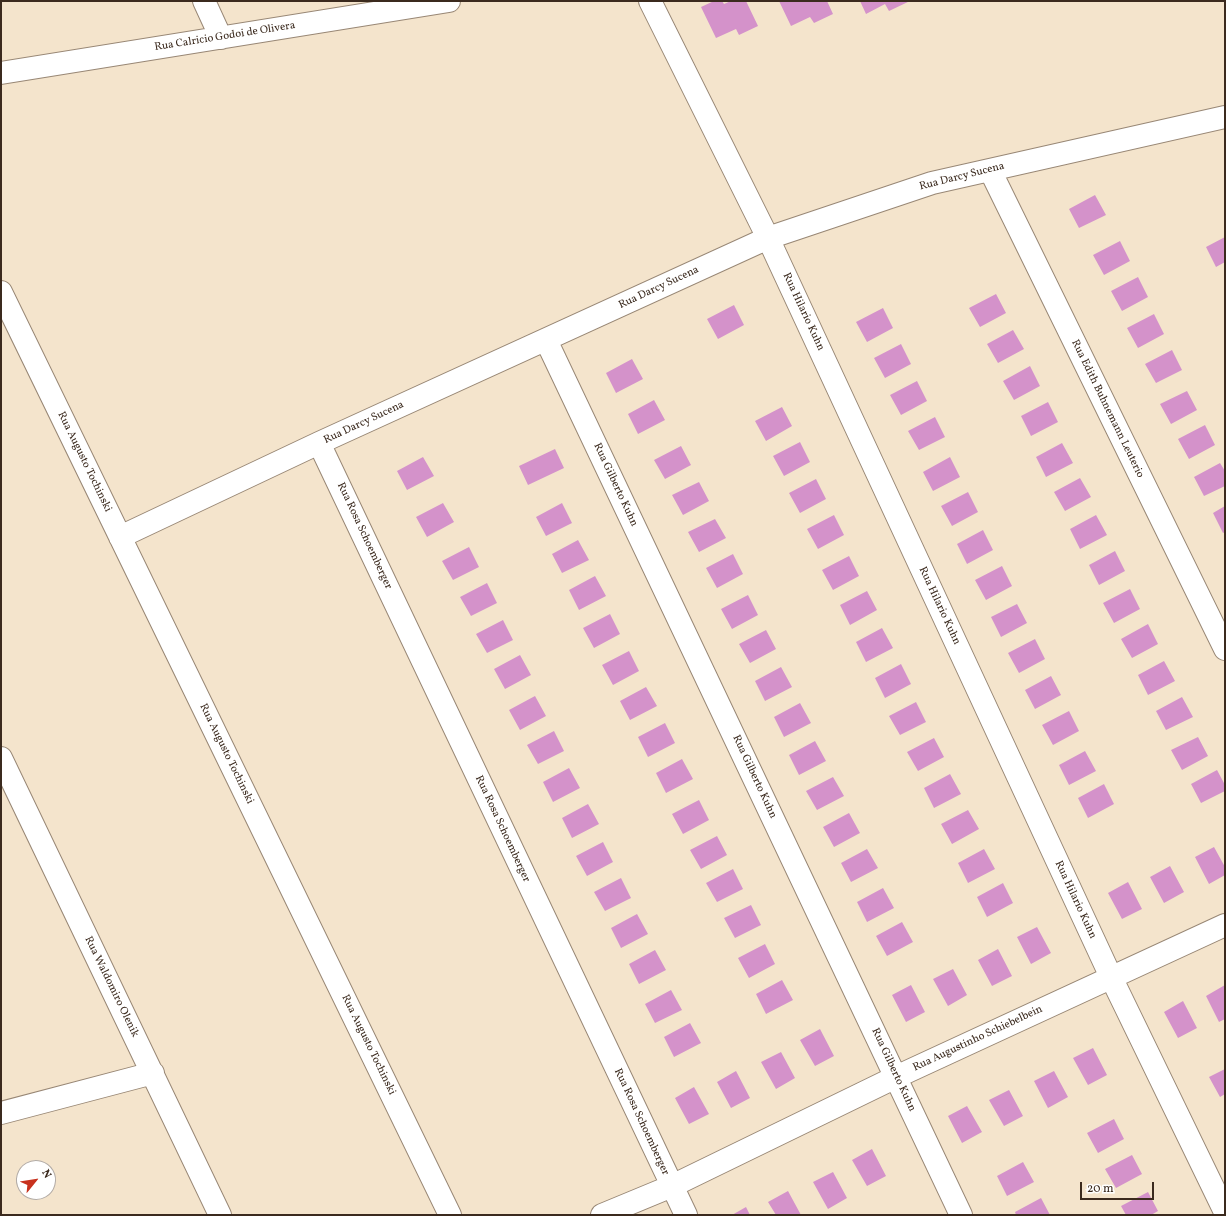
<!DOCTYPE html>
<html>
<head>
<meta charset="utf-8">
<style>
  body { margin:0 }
  #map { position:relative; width:1226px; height:1216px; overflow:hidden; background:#f4e4cc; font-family:Vollkorn,serif }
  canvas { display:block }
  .frame { position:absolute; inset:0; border:2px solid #3b2a1e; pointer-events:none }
  .north { position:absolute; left:16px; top:1160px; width:40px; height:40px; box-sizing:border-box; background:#fff; border:1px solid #b1aaa5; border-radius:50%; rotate:60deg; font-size:11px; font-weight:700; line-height:16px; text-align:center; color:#3b2a1e }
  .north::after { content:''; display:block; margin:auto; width:14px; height:18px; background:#c8321e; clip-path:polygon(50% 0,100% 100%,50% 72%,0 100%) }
  .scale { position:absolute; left:1080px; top:1182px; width:74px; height:18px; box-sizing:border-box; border:2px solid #3b2a1e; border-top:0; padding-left:5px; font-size:12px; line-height:14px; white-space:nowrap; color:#3b2a1e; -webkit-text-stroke:3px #fff; paint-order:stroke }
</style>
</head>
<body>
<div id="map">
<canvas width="1226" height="1216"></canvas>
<div class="frame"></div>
<div class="north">N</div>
<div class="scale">20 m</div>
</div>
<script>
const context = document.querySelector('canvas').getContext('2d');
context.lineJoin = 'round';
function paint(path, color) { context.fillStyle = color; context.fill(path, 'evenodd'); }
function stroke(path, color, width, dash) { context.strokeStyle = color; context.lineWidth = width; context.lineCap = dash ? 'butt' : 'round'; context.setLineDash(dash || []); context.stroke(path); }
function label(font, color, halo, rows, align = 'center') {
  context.font = font + ' Vollkorn,serif'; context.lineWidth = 3; context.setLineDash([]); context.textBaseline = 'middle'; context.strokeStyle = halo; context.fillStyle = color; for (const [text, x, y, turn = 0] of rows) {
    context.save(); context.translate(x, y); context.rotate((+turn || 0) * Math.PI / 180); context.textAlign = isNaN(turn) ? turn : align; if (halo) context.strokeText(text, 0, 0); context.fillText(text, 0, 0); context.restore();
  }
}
paint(new Path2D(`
  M714,1H722L724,4L731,1H746L758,26L739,35L736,29L716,38L701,7Z
  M779,1H827L833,14L814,23L810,17L791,26Z
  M860,1H910L889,11L885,4L866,14Z
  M1095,195L1106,215L1079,228L1069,209Z
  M1225,237V262L1216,267L1206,247Z
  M1120,241L1130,261L1104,275L1093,255Z
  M1138,277L1148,297L1122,311L1111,291Z
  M996,294L1006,313L980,327L969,308Z
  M734,305L744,325L718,339L707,319Z
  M883,308L893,328L867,342L856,322Z
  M1154,314L1164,334L1138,348L1127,328Z
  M1013,330L1024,349L998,363L987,344Z
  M901,344L911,364L885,378L874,358Z
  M1172,350L1182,370L1156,383L1145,364Z
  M632,359L643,379L616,393L606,373Z
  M1030,366L1040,386L1014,400L1003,381Z
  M917,381L927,401L901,415L890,395Z
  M1187,391L1197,410L1171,424L1160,404Z
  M654,400L665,420L638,434L628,414Z
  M1048,402L1058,422L1031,436L1021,416Z
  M782,407L792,426L766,441L755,421Z
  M935,417L945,437L919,450L908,431Z
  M1205,425L1215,445L1189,459L1178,439Z
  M800,442L810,462L784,476L773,456Z
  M1062,443L1073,463L1046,477L1036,457Z
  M681,446L691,465L665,479L654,460Z
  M555,449L564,468L528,485L519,466Z
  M423,457L434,476L407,490L397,471Z
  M950,457L960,477L933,491L923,472Z
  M1220,463L1225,471V486L1204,496L1194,477Z
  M1080,478L1091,497L1065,511L1054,492Z
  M816,479L826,499L800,513L789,493Z
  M699,482L709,501L683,515L672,495Z
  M968,492L978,512L952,526L941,506Z
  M443,503L454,522L427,537L416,517Z
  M562,503L572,523L546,536L536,517Z
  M1225,506V532L1223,533L1213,513Z
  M834,515L844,535L818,549L807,529Z
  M1096,515L1107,535L1080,549L1070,529Z
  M715,519L726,538L699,552L688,532Z
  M983,530L993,550L967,564L957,544Z
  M578,540L589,560L562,573L552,554Z
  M469,547L479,567L453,580L442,561Z
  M1115,551L1125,571L1099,585L1089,565Z
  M733,554L743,574L717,588L706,568Z
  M849,556L859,576L833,590L822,570Z
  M1002,566L1012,586L986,600L975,580Z
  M595,576L606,596L579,610L569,590Z
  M487,583L497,603L471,616L460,597Z
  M1130,589L1140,609L1114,623L1103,603Z
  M867,591L877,610L850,625L840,605Z
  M748,595L758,615L732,629L721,609Z
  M1017,604L1027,623L1001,637L991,617Z
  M610,614L620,634L594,648L583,628Z
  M503,620L513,640L487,653L476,634Z
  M1148,624L1158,644L1132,658L1121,639Z
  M882,628L893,648L866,662L856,642Z
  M766,630L776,649L750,663L739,644Z
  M1035,639L1045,659L1019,673L1008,653Z
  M629,651L639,671L613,685L602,665Z
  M520,655L531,675L505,689L494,669Z
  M1164,661L1175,681L1148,695L1138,675Z
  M901,664L911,684L885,698L875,678Z
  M781,667L792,687L765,701L755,681Z
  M1051,676L1061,695L1035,709L1025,690Z
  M646,687L657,706L630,720L620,701Z
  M535,696L546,716L520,730L509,710Z
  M1182,697L1193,717L1166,730L1156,711Z
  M916,702L926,722L900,735L889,716Z
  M800,703L811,723L784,737L774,717Z
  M1069,711L1079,731L1053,745L1042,725Z
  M665,723L675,743L648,757L638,737Z
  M554,731L564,751L538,764L527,745Z
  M1198,737L1208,756L1182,770L1171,750Z
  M934,738L944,757L918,771L907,752Z
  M815,741L826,761L799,775L789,755Z
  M1085,751L1096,771L1069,785L1059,765Z
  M682,759L693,779L666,793L656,773Z
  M569,768L580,788L553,802L543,782Z
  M1217,770L1225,785V791L1201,803L1191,784Z
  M950,774L961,794L934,808L924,788Z
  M833,777L844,796L817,810L806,791Z
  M1104,784L1114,804L1088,818L1078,798Z
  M699,800L709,820L683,834L672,814Z
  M588,804L599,824L572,838L562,818Z
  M968,810L979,829L952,844L941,824Z
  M849,813L860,833L834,847L823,827Z
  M717,836L727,855L701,869L690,850Z
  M603,842L613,862L587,876L576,856Z
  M1214,847L1225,867V875L1209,884L1195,857Z
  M867,849L878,868L851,882L841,863Z
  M984,849L995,869L968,883L958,863Z
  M1170,866L1184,892L1164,903L1150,877Z
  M733,869L743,889L717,902L706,883Z
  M621,878L631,898L605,911L594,892Z
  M1128,882L1142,909L1122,919L1108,893Z
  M1003,883L1013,903L987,917L977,897Z
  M883,888L894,908L867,922L857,902Z
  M751,905L761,925L735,938L724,918Z
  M637,914L648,934L621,948L611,928Z
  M902,922L913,942L887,956L876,936Z
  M1037,927L1051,953L1031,964L1017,937Z
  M765,944L775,964L749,978L738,958Z
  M998,949L1012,976L992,986L978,960Z
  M655,950L666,970L639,984L629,964Z
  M953,969L967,995L948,1006L933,979Z
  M782,980L793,1000L766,1014L756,994Z
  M911,985L925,1012L906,1022L892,995Z
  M1225,985V1019L1219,1022L1206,996Z
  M671,990L682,1010L655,1023L645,1004Z
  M1183,1001L1197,1028L1178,1038L1164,1012Z
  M690,1023L701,1043L674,1057L664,1037Z
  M820,1029L834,1056L815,1066L800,1040Z
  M1093,1048L1107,1075L1088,1085L1073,1058Z
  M781,1052L795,1078L776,1089L761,1062Z
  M1225,1069V1094L1220,1097L1209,1077Z
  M736,1071L750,1098L731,1108L717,1082Z
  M1054,1071L1068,1097L1048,1108L1034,1081Z
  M694,1087L709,1114L689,1124L675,1098Z
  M1009,1090L1023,1116L1004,1126L989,1100Z
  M967,1106L982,1132L962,1143L948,1116Z
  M1114,1119L1124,1139L1098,1153L1087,1133Z
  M872,1149L886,1176L867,1186L852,1160Z
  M1132,1155L1142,1174L1116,1188L1105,1169Z
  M1023,1162L1034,1182L1007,1196L997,1176Z
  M833,1172L847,1198L828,1209L813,1182Z
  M788,1191L801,1215H776L768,1202Z
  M1148,1192L1158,1211L1151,1215H1126L1121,1206Z
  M1041,1198L1050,1215H1016L1015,1212Z
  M746,1207L750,1215H732Z`), '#d492ca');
const minor = new Path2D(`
  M204,1L221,38
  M650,1L768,238L1111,977L1225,1212
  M1,73L449,1
  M990,170L1225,649
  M1,292L450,1215
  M546,340L961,1215
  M319,443L686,1215
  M120,537L319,443L768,238L932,183L1225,117
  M1,758L220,1215
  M1,1113L153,1073
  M602,1215L672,1186L896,1077L1225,925`);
stroke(minor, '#988775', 24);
stroke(minor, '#fff', 22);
label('11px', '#3b2a1e', '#fff', [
  ["Rua Calricio Godoi de Olivera",225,37,-9],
  ["Rua Darcy Sucena",962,177,-14],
  ["Rua Darcy Sucena",659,288,-25],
  ["Rua Hilario Kuhn",803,312,65],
  ["Rua Edith Buhnemann Leuterio",1107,409,64],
  ["Rua Darcy Sucena",364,423,-25],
  ["Rua Augusto Tochinski",84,462,64],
  ["Rua Gilberto Kuhn",615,485,65],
  ["Rua Rosa Schoemberger",364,536,65],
  ["Rua Hilario Kuhn",939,606,65],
  ["Rua Augusto Tochinski",226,754,64],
  ["Rua Gilberto Kuhn",754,777,65],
  ["Rua Rosa Schoemberger",502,829,65],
  ["Rua Hilario Kuhn",1075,900,65],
  ["Rua Waldomiro Olenik",111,987,64],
  ["Rua Augustinho Schiebelbein",978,1039,-25],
  ["Rua Augusto Tochinski",368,1045,64],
  ["Rua Gilberto Kuhn",893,1070,65],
  ["Rua Rosa Schoemberger",641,1122,65]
]);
</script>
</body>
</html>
